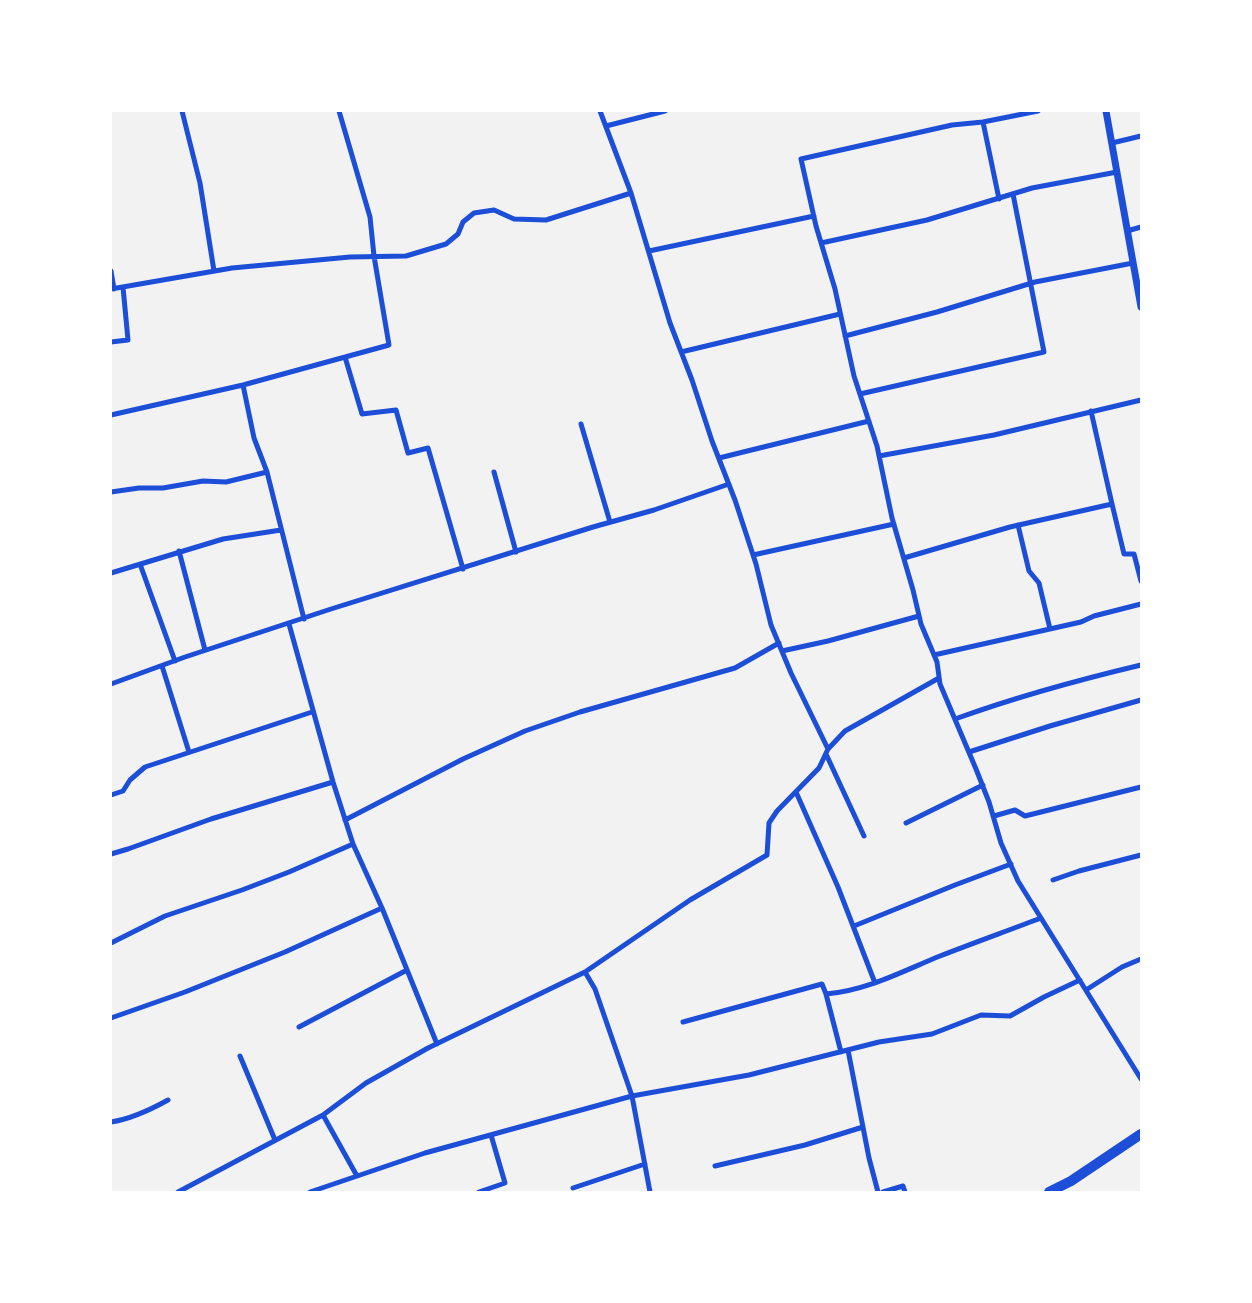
<!DOCTYPE html>
<html>
<head>
<meta charset="utf-8">
<style>
  body { margin:0 }
  #map { position:relative; width:1252px; height:1303px; overflow:hidden; background:#f2f2f2; font-family:"Fira Sans",sans-serif }
  canvas { display:block }
  .frame { position:absolute; inset:0; border:112px solid #fff; pointer-events:none }
</style>
</head>
<body>
<div id="map">
<canvas width="1252" height="1303"></canvas>
<div class="frame"></div>
</div>
<script>
const context = document.querySelector('canvas').getContext('2d');
context.lineJoin = 'round';
function stroke(path, color, width, dash) { context.strokeStyle = color; context.lineWidth = width; context.lineCap = dash ? 'butt' : 'round'; context.setLineDash(dash || []); context.stroke(path); }
stroke(new Path2D(`
  M182,111L200,183L214,271
  M600,111L631,193L670,323L692,380L712,441L735,500L756,564L771,625L791,673L828,749
  M1038,111L983,122L952,125L801,159L816,226L835,289L854,376L877,446L892,518L913,590L921,624L937,662L940,684L976,769L989,802L1001,843L1018,881L1141,1079
  M983,122L999,199
  M606,126L665,111
  M1112,143L1141,136
  M1127,231L1141,227
  M821,243L927,220L1032,188L1117,172
  M649,251L814,216
  M111,271L114,289
  M111,289L232,268L350,257L406,256L446,244L458,234L463,222L474,213L494,210L514,219L546,220L631,193
  M845,336L937,312L1035,282L1133,263
  M111,342L128,340L123,287
  M681,352L840,314
  M345,357L362,414L396,410L408,453L428,448L463,569
  M243,385L254,438L267,472L304,619
  M860,394L1044,352L1013,194
  M111,415L243,385L389,345L374,256L370,217L339,111
  M581,424L610,522
  M879,456L994,435L1141,400
  M719,458L869,421
  M494,472L516,552
  M111,492L139,488H163L203,481L226,482L267,472
  M1112,504L1124,554H1134L1141,581
  M1018,525L1029,571L1039,583L1050,629
  M179,551L205,650
  M753,555L894,524
  M904,558L1010,527L1112,504L1091,411
  M140,564L175,661
  M111,573L223,539L281,530
  M289,624L333,782L353,844L382,908L437,1044
  M782,651L828,641L919,616
  M934,655L1081,622L1094,616L1141,604
  M162,666L189,752
  M111,684L185,657L331,609L593,527L654,510L729,484
  M955,719C1016,697 1078,680 1141,665
  M969,752L1050,726L1141,700
  M826,754L864,836
  M796,792L838,887L875,983
  M111,795L123,791L130,780L145,767L312,712
  M994,816L1015,810L1025,816L1141,787
  M345,820L463,759L525,731L580,712L735,668L779,643
  M906,823L983,785
  M111,854L128,849L211,819L333,782
  M1053,880L1079,871L1141,855
  M854,926L955,885L1011,864
  M111,943L165,916L242,890L289,872L353,844
  M585,972L595,989L632,1096L650,1192
  M1086,990L1122,967L1141,959
  M111,1018L185,992L285,952L382,908
  M683,1022L822,984L826,994
  M299,1027L407,970
  M848,1050L869,1158L878,1192
  M841,1052L826,994C866,991 903,971 940,956C973,943 1007,931 1041,918
  M240,1056L275,1140
  M323,1115L357,1176
  M111,1122C131,1119 150,1110 168,1100
  M715,1166L805,1145L863,1127
  M573,1188L645,1164
  M178,1192L323,1115L366,1083L428,1048L585,972L690,900L767,855L769,823L777,811L819,768L828,749L845,731L939,678
  M310,1192L425,1153L632,1096L749,1075L879,1042L932,1034L981,1015L1010,1016L1044,997L1080,980
  M479,1192L505,1183L491,1135
  M883,1192L903,1186L905,1192`), '#1d4ed8', 5);
stroke(new Path2D(`
  M1106,111L1141,307`), '#1d4ed8', 7);
stroke(new Path2D(`
  M1049,1192L1071,1181L1141,1134`), '#1d4ed8', 10);
</script>
</body>
</html>
